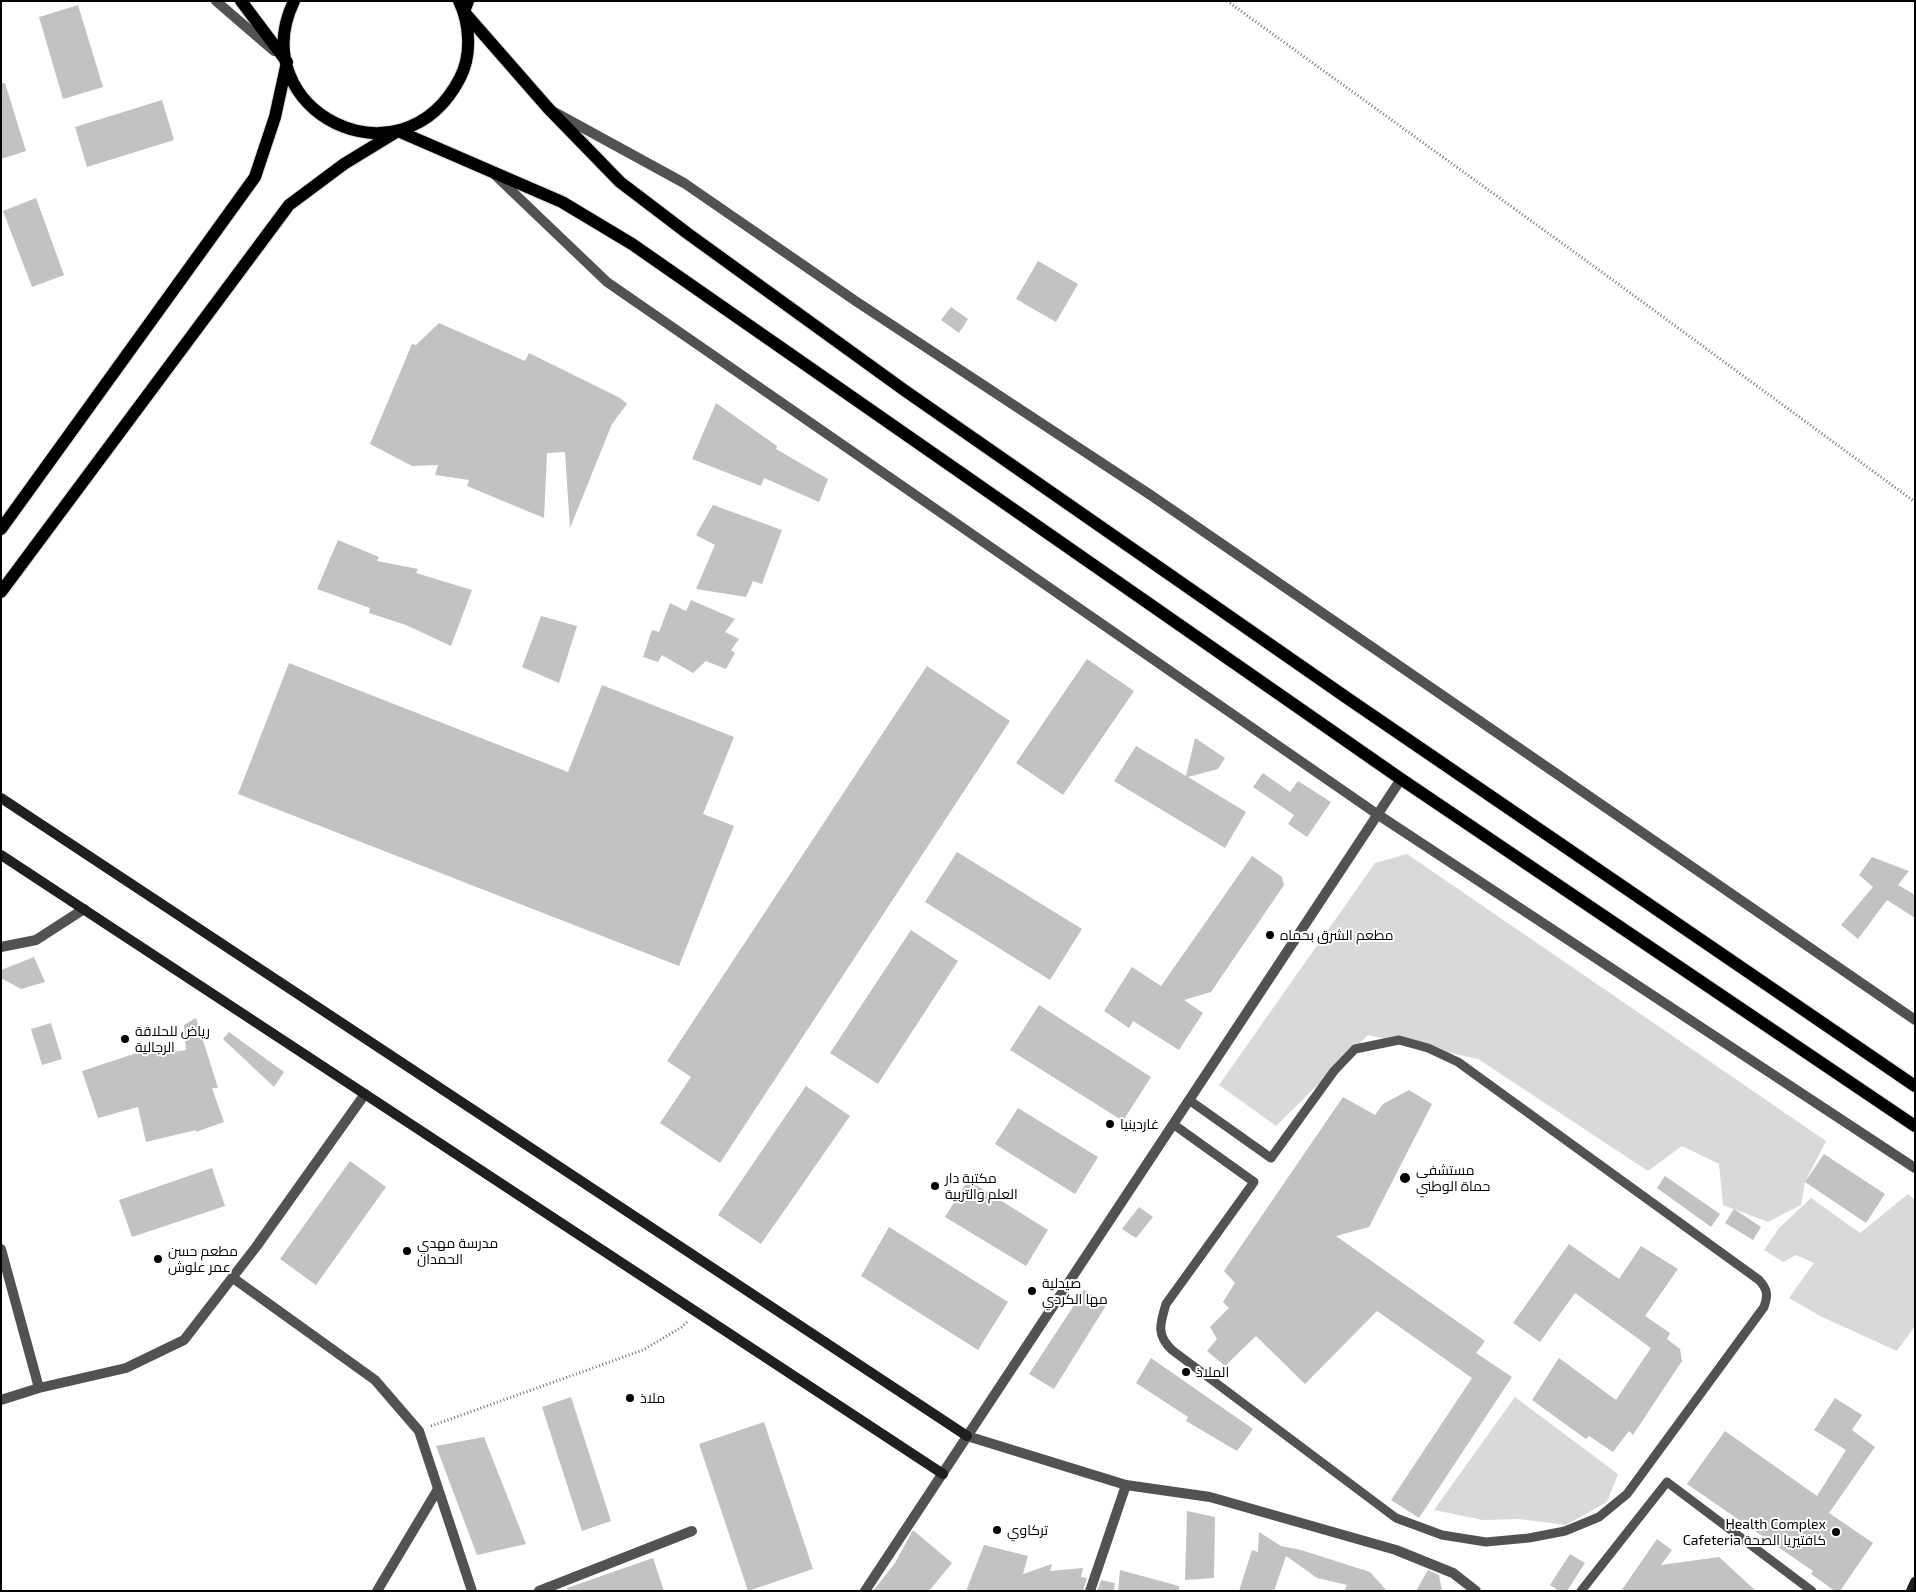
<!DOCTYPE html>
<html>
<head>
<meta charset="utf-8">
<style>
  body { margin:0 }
  #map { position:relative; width:1916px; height:1592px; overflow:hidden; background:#fff; font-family:"Exo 2",sans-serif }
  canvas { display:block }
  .frame { position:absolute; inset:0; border:2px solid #000; pointer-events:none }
</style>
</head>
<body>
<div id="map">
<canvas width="1916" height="1592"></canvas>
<div class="frame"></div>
</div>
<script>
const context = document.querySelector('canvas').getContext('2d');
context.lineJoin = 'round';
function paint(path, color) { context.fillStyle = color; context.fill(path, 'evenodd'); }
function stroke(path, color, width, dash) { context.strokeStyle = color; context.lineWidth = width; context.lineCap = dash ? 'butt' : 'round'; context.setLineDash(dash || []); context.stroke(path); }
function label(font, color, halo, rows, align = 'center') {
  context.font = font + ' "Exo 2",Cairo,sans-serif'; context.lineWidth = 4; context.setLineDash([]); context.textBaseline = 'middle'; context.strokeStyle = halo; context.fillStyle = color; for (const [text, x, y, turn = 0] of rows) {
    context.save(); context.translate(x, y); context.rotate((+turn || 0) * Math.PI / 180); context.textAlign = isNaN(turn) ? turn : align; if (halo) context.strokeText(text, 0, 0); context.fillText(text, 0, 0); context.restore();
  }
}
paint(new Path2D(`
  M1407,854L1826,1141L1805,1182L1801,1205L1768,1222L1723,1205L1719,1164L1682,1146L1648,1171L1478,1059L1368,1035L1276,1126L1219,1085L1375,863Z
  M1908,1194L1915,1200V1326L1897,1351L1822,1317L1789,1298L1814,1263L1796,1255L1783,1262L1764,1250L1779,1228L1811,1198L1860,1233Z
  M1515,1397L1618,1474L1607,1502L1566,1525L1519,1519L1483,1520L1434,1510Z`), '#d9d9d9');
paint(new Path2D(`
  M78,5L103,87L63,99L39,17Z
  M1,83H5L26,151L1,159Z
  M162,100L174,140L87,167L75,127Z
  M36,198L64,275L32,287L3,211Z
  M1038,261L1078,284L1056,322L1016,299Z
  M951,307L968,319L959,333L941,320Z
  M439,323L525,361L529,353L620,398L627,404L612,424L570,528L565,452L547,453L544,518L467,486L469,480L435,475L438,465L412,466L370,444L412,344L416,345Z
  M716,403L777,446L776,449L828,479L819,502L764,478L761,486L692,459Z
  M713,505L782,530L762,584L753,581L746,597L696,589L715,545L696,535Z
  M338,540L379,557L377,561L418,569L416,573L472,590L451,646L406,625L369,613L370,608L317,589Z
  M691,600L735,619L725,632L739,639L731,650L735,653L726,669L706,661L693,673L662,655L658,662L643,657L652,630L659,632L670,603L686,611Z
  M541,616L577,626L559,683L522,667Z
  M1087,659L1134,691L1063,795L1016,763Z
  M289,663L568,772L602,685L734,737L703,814L734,826L679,966L238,794Z
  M927,666L1010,721L720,1163L660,1123L691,1077L667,1061Z
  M1195,738L1225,758L1218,769L1188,777L1246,812L1225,848L1114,781L1136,746L1186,776Z
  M1263,773L1290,792L1298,781L1331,802L1307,837L1288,824L1294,815L1253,787Z
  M957,852L1082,929L1050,980L925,902Z
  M1252,856L1282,877L1284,885L1211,992L1184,1000L1203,1013L1179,1050L1133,1021L1129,1028L1104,1011L1132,967L1161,986Z
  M1872,857L1909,871L1898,885L1915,895V918L1887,900L1858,939L1841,925L1873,887L1859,875Z
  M911,930L958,961L878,1084L830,1053Z
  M34,957L45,982L21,989L1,978V970Z
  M1039,1005L1151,1077L1123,1121L1010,1050Z
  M196,1018L218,1088H212L224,1122L196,1132V1130L146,1142L138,1107L98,1118L82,1071L158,1046L160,1054L186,1050L184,1025Z
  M51,1023L62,1059L42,1065L31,1029Z
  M229,1032L284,1072L274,1087L223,1039Z
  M806,1086L850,1116L761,1244L718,1215Z
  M1409,1090L1432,1104L1369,1227L1336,1236L1485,1341L1476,1353L1512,1377L1419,1518L1391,1500L1472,1378L1377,1311L1305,1384L1256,1336L1225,1366L1207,1351L1217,1339L1210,1327L1229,1308L1223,1302L1235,1283L1224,1271L1343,1097L1375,1115L1383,1104Z
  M1018,1108L1098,1157L1075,1194L995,1144Z
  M1824,1154L1885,1194L1866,1223L1805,1182Z
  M350,1161L386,1187L316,1285L280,1259Z
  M212,1168L225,1206L132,1237L119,1200Z
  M1665,1176L1720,1214L1711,1227L1657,1188Z
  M968,1180L1048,1230L1026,1266L945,1217Z
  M1139,1207L1153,1217L1136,1238L1122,1229Z
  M1734,1209L1761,1227L1753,1240L1725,1223Z
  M889,1227L1008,1302L978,1350L861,1276Z
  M1569,1244L1619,1279L1641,1246L1678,1269L1645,1316L1670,1333L1667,1339L1680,1349L1682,1361L1633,1435L1629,1431L1613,1452L1589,1436L1586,1439L1532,1400L1559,1358L1616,1400L1651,1348L1575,1293L1540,1342L1513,1323Z
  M1084,1290L1107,1304L1054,1389L1029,1374Z
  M1151,1358L1253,1429L1237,1451L1186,1421L1188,1417L1136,1383Z
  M571,1397L611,1521L582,1531L542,1407Z
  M1835,1398L1862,1415L1852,1430L1875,1447L1829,1513L1873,1543L1840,1591H1835L1811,1574L1813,1571L1687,1484L1725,1431L1817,1496L1846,1450L1814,1430Z
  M764,1422L813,1569L748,1591L699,1444Z
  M484,1437L526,1544L477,1555L436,1446Z
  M1187,1511L1215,1517L1214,1578L1185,1580Z
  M913,1530L952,1563L929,1591H873L895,1563Z
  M1259,1532L1281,1546L1301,1550L1370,1572L1387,1591H1344L1347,1585L1317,1578L1286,1556L1274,1591H1239L1252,1550L1258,1552Z
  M1657,1539L1672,1550L1661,1565L1719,1557L1756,1591H1621Z
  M984,1545L1028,1556L1023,1574L1052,1564L1050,1571L1083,1568L1081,1577L1087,1578L1083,1591H966Z
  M1570,1554L1585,1563L1567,1591H1559L1550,1585Z
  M653,1558L664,1591H567V1588Z
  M1120,1570L1179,1586V1591H1118Z
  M1428,1570L1439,1575L1442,1591H1416Z
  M1101,1580L1115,1583L1114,1591H1097Z`), '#c2c2c2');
const primary = new Path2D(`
  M294,1C242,110 401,192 460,78C472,55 470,24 459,1
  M468,1L464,12L548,108L620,182L687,233L904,390L1350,700L1915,1086
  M1,529L255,177L275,117L287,62L241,1
  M1,592L289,205L344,164L398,131L562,202L632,244L1401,779L1915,1126`);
stroke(primary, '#dbdbdb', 14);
stroke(new Path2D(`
  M1227,1L1595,267L1915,502
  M431,1426L643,1350L682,1327L688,1321`), '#747474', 3, [1, 2.5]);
stroke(new Path2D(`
  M1173,1124L1254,1182L1166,1304C1160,1324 1156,1335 1172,1350L1396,1518L1442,1535L1486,1542L1529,1538L1565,1531L1599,1517L1627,1494L1764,1307C1768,1295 1768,1290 1759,1280L1458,1062L1428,1048L1399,1040L1355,1049L1334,1071L1271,1158L1189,1100
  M1581,1591L1667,1482L1812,1591`), '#525252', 9);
stroke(new Path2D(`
  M216,1L274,51
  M556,113L684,183L857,302L1152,496L1915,1020
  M495,175L607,282L1377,814L1915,1168
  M1,947L36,940L84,909
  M1,1249L39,1388
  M233,1278L375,1380L419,1431L472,1591
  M1,1400L39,1388L126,1368L184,1340L256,1247L365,1094
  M967,1436L1126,1485L1210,1497L1396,1550L1453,1573L1476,1591
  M377,1591L438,1489
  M539,1591L692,1531
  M865,1591L1401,779
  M1090,1591L1126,1485`), '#525252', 10);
stroke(new Path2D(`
  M1,798L967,1436
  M1,855L943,1474
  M1911,1591L1915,1582`), '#1f1f1f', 10);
stroke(primary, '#000', 12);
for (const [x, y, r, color] of [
  [1270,935,5,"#000"],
  [125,1039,5,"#000"],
  [1110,1124,5,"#000"],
  [1405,1178,6,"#000"],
  [935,1186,5,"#000"],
  [407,1251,5,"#000"],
  [158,1259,5,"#000"],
  [1032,1291,5,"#000"],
  [1186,1372,5,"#000"],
  [630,1398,5,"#000"],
  [997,1530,5,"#000"],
  [1836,1532,5,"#000"]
]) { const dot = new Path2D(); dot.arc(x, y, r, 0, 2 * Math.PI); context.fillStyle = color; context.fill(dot); stroke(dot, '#fff', 2); }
label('14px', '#000', '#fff', [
  ["مطعم الشرق بحماه",1280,935],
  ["رياض للحلاقة",135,1031],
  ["الرجالية",135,1047],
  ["غاردينيا",1120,1124],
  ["مستشفى",1416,1170],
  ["حماة الوطني",1416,1186],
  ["مكتبة دار",945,1178],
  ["العلم والتربية",945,1194],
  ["مدرسة مهدي",417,1243],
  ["الحمدان",417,1259],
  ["مطعم حسن",168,1251],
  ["عمر علوش",168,1267],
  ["صيدلية",1042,1283],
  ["مها الكردي",1042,1299],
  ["الملاذ",1196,1372],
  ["ملاذ",640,1398],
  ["Health Complex",1826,1524,"right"],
  ["Cafeteria كافتيريا الصحة",1826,1540,"right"],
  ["تركاوي",1007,1530]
], 'left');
</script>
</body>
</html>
